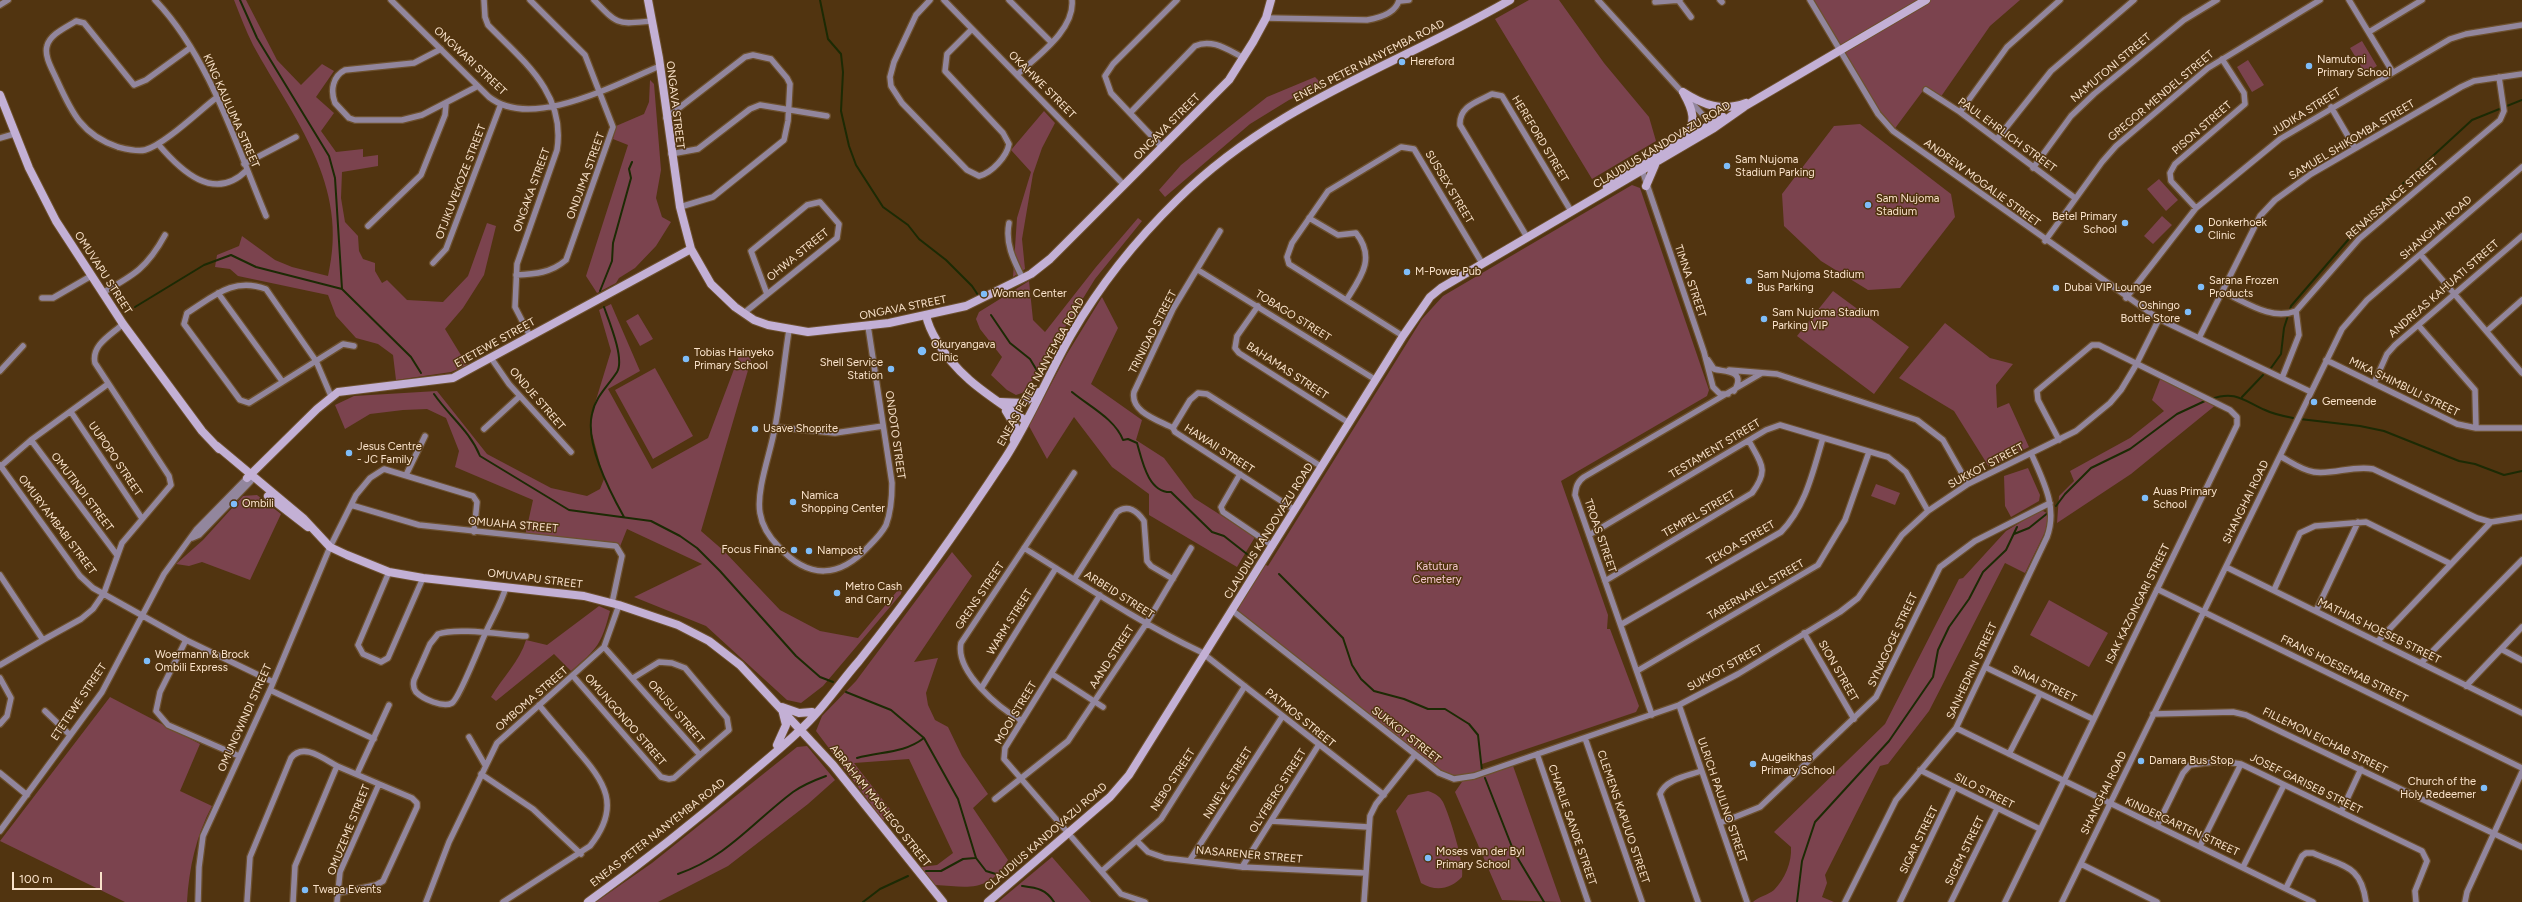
<!DOCTYPE html>
<html>
<head>
<meta charset="utf-8">
<style>
  body { margin:0 }
  #map { position:relative; width:2522px; height:902px; overflow:hidden; background:#513410; font-family:Figtree,sans-serif }
  canvas { display:block }
  .scale { position:absolute; left:12px; top:872px; width:90px; height:18px; box-sizing:border-box; border:2px solid #f9e2ca; border-top:0; padding-left:5px; font-size:12px; line-height:14px; white-space:nowrap; color:#f9e2ca; -webkit-text-stroke:3px #513410; paint-order:stroke }
</style>
</head>
<body>
<div id="map">
<canvas width="2522" height="902"></canvas>
<div class="scale">100 m</div>
</div>
<script>
const context = document.querySelector('canvas').getContext('2d');
context.lineJoin = 'round';
function paint(path, color) { context.fillStyle = color; context.fill(path, 'evenodd'); }
function stroke(path, color, width, dash) { context.strokeStyle = color; context.lineWidth = width; context.lineCap = dash ? 'butt' : 'round'; context.setLineDash(dash || []); context.stroke(path); }
function label(font, color, halo, rows, align = 'center') {
  context.font = font + ' Figtree,sans-serif'; context.lineWidth = 3; context.setLineDash([]); context.textBaseline = 'middle'; context.strokeStyle = halo; context.fillStyle = color; for (const [text, x, y, turn = 0] of rows) {
    context.save(); context.translate(x, y); context.rotate((+turn || 0) * Math.PI / 180); context.textAlign = isNaN(turn) ? turn : align; if (halo) context.strokeText(text, 0, 0); context.fillText(text, 0, 0); context.restore();
  }
}
paint(new Path2D(`
  M234,0H246L277,60L301,85L322,64L334,71L316,97L334,113L321,131L336,152L363,149V157L378,155V166L342,172L341,198L345,222L358,236L359,251L363,259L375,263V271L382,283L387,280L407,300L443,302L468,276L487,223L496,226L484,275L463,308L445,329L467,365L451,372L396,380L393,355L378,344L356,338L336,316L328,295L238,276L230,269L215,267L217,255L239,246L242,236L275,260L292,267L328,276C350,184 294,120 253,45C246,31 240,15 234,0Z
  M1529,0H1559L1604,63L1649,117L1656,141L1592,179L1495,19Z
  M1810,0H2020L1990,26L1940,98L1925,88L1893,131L1883,121Z
  M2362,41L2377,66L2365,73L2350,48Z
  M2248,60L2264,85L2252,92L2237,67Z
  M1315,77L1322,84L1289,100L1250,124L1165,197L1159,190L1181,165L1267,97Z
  M650,80L654,84L661,170L656,198L662,217L671,222L656,246L635,268L619,278L616,283L597,293L586,276L628,145L613,139L616,126L644,114L649,102Z
  M1044,111L1055,123L1042,148L1033,174L1022,239L1025,269L1013,277L1017,218L1031,172L1011,150Z
  M1860,124L1951,194L1955,217L1900,288L1868,290L1821,261L1784,226L1782,194L1834,126Z
  M2159,179L2178,200L2166,211L2147,189Z
  M1632,185L1640,188L1709,390L1707,396L1561,481L1608,615L1607,629H1610L1639,706L1636,712L1482,764V771L1512,763L1561,902L1502,900L1455,792L1464,779L1445,776L1233,611L1262,563L1268,566L1422,319L1443,296Z
  M2162,216L2172,225L2153,244L2144,236Z
  M1138,218L1142,221L1095,279L1025,392L1016,395L1007,390L991,375L1002,357L980,329L976,319L979,312L1029,281L1033,320L1045,332L1096,267Z
  M1833,291L1909,347L1874,394L1797,336Z
  M1102,297L1118,328L1091,384L1142,420L1136,440L1164,458L1194,498L1255,537L1237,567L1149,515V494L1112,467L1074,417L1047,459L1029,426L1067,354Z
  M611,304L640,371L608,389L652,469L708,438L742,348L751,360L701,531L724,551L780,610L820,631L858,638L903,584L901,594L823,686L801,703L787,700L706,626L634,597L702,564L627,529L619,549L525,536L533,500L455,467L459,451L446,418L427,409L403,410L370,414L345,429L335,405L354,396L437,391L487,454L551,488L587,496L600,489L604,479L590,426L592,413L611,351L599,310Z
  M638,314L653,339L640,346L626,321Z
  M1945,323L1990,358L2013,364L1996,385L1997,408L2009,403L2029,447L1989,467L1954,411L1899,378Z
  M655,368L693,436L653,459L615,390Z
  M2161,377L2217,404L2131,474L2057,523L2059,496L2074,481L2070,471L2130,438L2164,411L2152,400Z
  M2028,468L2040,495L2039,501L2011,517L2005,506L2004,476Z
  M1876,484L1900,493L1895,505L1871,496Z
  M257,495L281,514L250,580L202,562L189,566L176,564L203,540L243,496Z
  M2041,510L2049,514L2047,528L2025,573L2005,563L1929,711L1888,764L1880,766L1825,875L1827,883L1822,897L1834,902H1753C1758,897 1768,895 1774,890C1785,879 1792,862 1791,847L1774,832L1885,724L1959,579L1963,578L2006,531Z
  M952,552L972,576L914,662L938,658L926,693L928,705L935,720L948,727L962,756L988,794L973,808L1008,860C988,893 969,887 935,885L921,867L937,865L953,853L909,759L854,763L893,813L883,820L816,731L822,716L856,681Z
  M2049,600L2108,633L2089,667L2030,635Z
  M599,606L610,611C601,645 598,648 571,671L554,654L496,701L491,697C502,678 520,661 526,640L547,645Z
  M110,697L200,744L180,791L212,806C196,836 189,868 187,902H125L0,841Z
  M807,746L835,780L808,804L728,866L658,902H596L652,863L797,747Z
  M1428,791C1434,793 1440,796 1443,802C1449,814 1465,864 1462,877C1451,889 1436,892 1421,883L1396,811L1408,795Z
  M1052,857L1091,902H998Z`), '#7b434e');
stroke(new Path2D(`
  M240,0L257,38L329,156L335,178L342,289
  M820,0L828,39L841,54L843,72L841,111L849,146L856,165L883,207L908,225L919,239L946,260L972,286L978,295
  M600,291L612,261L613,243L631,178L629,169L632,162
  M135,307L204,265L231,255L256,267L342,289L411,357L421,373
  M604,307C609,321 625,359 617,372C608,386 595,397 592,414C585,443 610,492 624,517
  M991,315L1010,343L1030,359L1039,374
  M2271,368L2281,354L2284,328L2291,306L2373,211L2472,120L2522,100
  M1072,392C1090,407 1115,419 1123,440L1128,439L1137,443C1142,460 1148,493 1171,492L1212,532L1224,536L1252,558
  M434,394C449,416 470,431 480,456L569,510L651,521L680,536L697,548L720,571L796,656L820,677L833,682
  M2242,397L2263,375
  M2211,399C2236,390 2244,401 2265,410C2273,414 2283,416 2293,418
  M2300,419L2360,426L2384,431L2459,461L2475,464L2504,475L2522,471
  M2056,506L2065,494L2091,468L2130,449L2177,414L2207,400
  M2014,534L2029,528L2049,512
  M1279,574L1343,638L1352,665L1361,679L1374,691L1404,699L1428,709H1445L1469,724L1478,735L1482,771
  M846,692L891,710L924,738L958,799L976,858L986,871L999,875
  M857,758C881,751 903,754 924,738
  M1485,778L1514,852L1544,902
  M926,871H941L963,859L975,858
  M678,874C727,857 753,822 793,792C803,785 815,780 826,776
  M1022,886C1037,888 1046,889 1054,902
  M863,902L880,889L908,876
  M1797,902L1802,861L1815,822L1889,741L1933,677L1938,650L1949,627L1969,599L1983,572L2006,550L2017,527`), '#1c2a04', 2);
const street = new Path2D(`
  M155,0C209,56 236,145 266,216
  M391,0L489,97C532,131 616,84 660,66
  M484,0L485,17L488,25C523,61 566,93 557,150L517,264L515,307L530,336
  M594,0C619,26 617,24 652,21
  M930,0L916,15L894,62L890,77L891,86L902,103L967,170L979,176C992,173 1007,156 1009,144L1003,133L945,71L947,54L972,29
  M944,0L1124,185
  M1009,0L1051,42
  M1598,0L1713,126
  M1720,0L1722,2
  M1810,0L1878,114L1893,131L2159,319L2311,392
  M2349,0L2392,71
  M1400,1L1409,0
  M1679,1L1691,17
  M1655,2L1680,0
  M0,5L8,0
  M1266,18L1367,20C1379,18 1396,13 1399,0
  M2369,32L2422,0
  M190,48L146,80L134,85L84,23L76,21C67,27 50,34 47,46C44,56 52,69 56,78C71,111 81,135 118,147C126,149 137,152 145,150C164,145 199,111 216,98
  M441,49L414,63L345,70C333,76 330,90 335,103L349,118L355,120H402L422,115L478,86
  M1018,74C1037,56 1075,30 1072,0
  M1926,90L1960,112L2075,198
  M2331,107L2355,148
  M1960,112L2007,47L2060,0
  M1130,113L1195,46C1212,38 1228,50 1244,58
  M666,118L745,57L753,55L771,59L787,78L790,84L788,121L784,140L713,197L680,207
  M0,138L14,134
  M1997,139L2051,71L2134,0
  M158,144C181,171 214,203 247,170
  M1162,147L1111,93L1105,76L1113,64L1177,0
  M671,154L698,149L750,109L760,105L827,116
  M244,164L296,137
  M1641,167L1704,352L1713,387L1720,394H1728
  M2033,168L2071,116L2094,94L2184,20L2217,0
  M2196,208L2171,181L2170,173L2175,164L2245,104L2244,93L2222,59
  M1309,218L1338,235L1356,233C1376,258 1361,277 1347,299
  M1009,223C1005,243 1013,259 1022,277
  M368,226L421,175L445,115L446,104
  M1527,237L1460,125C1459,106 1477,102 1492,94L1502,96L1571,211
  M2045,241L2102,162L2116,146L2208,68L2320,0
  M2421,255L2522,373
  M433,263L446,249L501,104
  M1198,270L1376,380
  M516,275C535,274 551,273 566,260L613,127L585,55L530,0
  M2223,292C2246,302 2271,321 2296,311L2359,239L2500,120L2504,111L2499,77
  M102,293C134,275 147,268 165,235
  M218,293L282,381
  M42,298H53L91,276
  M2126,298L2196,208L2280,139L2450,39L2466,34L2522,25
  M1258,306L1237,336L1235,348L1239,353L1349,423
  M744,313L837,238L839,224L820,202L807,205L751,251L767,294
  M2419,326L2475,390L2476,428
  M789,330C784,362 781,395 775,427C771,452 756,489 760,513C762,526 770,538 779,547C809,580 840,578 869,546C875,540 882,533 886,525C891,512 892,496 892,483L868,326
  M2487,331L2522,300
  M1403,336L1289,264L1287,257L1292,243L1328,191L1401,147L1414,149L1482,263
  M2199,338L2260,216L2275,200L2311,174L2461,87L2474,81L2522,74
  M491,358L509,384L571,452
  M1708,360L1714,369C1725,372 1747,370 1734,391
  M2326,360L2457,424L2476,428H2522
  M1729,370L1777,374L1917,420L1943,440L1968,484
  M0,371L23,346
  M2282,378L2299,335L2296,311
  M2374,383L2387,354L2395,345L2522,236
  M331,396L316,361L266,289C233,277 214,296 187,313L184,324L240,400L249,403L343,344L354,346
  M71,412L141,517
  M775,427L835,433L883,426
  M1173,428C1158,420 1130,412 1134,392L1173,309L1220,231
  M484,429L520,396
  M31,440L117,555
  M2280,456C2291,462 2301,470 2314,472C2333,475 2353,465 2373,469L2477,518L2491,522L2522,517
  M0,465L80,576L93,588L186,640L273,682
  M1,466L31,440L108,384
  M1240,474L1221,507L1223,512L1273,546
  M406,475L425,436
  M351,505L419,525L616,546L622,556L612,603
  M1295,510L1175,432L1173,428L1190,400L1198,393L1207,394L1322,467
  M1589,535L1766,430L1780,425L1888,457L1906,472L1928,511
  M192,538L199,535L251,481
  M1024,548C1082,584 1140,623 1201,652L1384,795
  M2226,567L2522,713
  M389,572L358,645L363,654L381,662L388,658L423,578
  M0,575L43,640L0,665
  M1075,578L1117,512C1128,504 1137,511 1144,521L1147,561L1151,566L1173,579
  M1605,581L1752,493C1769,470 1762,465 1749,441
  M506,587C501,604 492,618 485,634C480,645 459,699 452,703C443,708 423,699 416,692C413,688 413,684 414,680L430,644L438,634C457,627 505,635 526,636
  M2157,589L2522,768
  M2274,590L2300,533L2315,526L2366,522L2451,564
  M1100,595L1005,748L1004,759L1121,894L1145,902
  M1233,611L1439,773L1454,779L1474,776L1679,705L1738,674L1840,612L1858,598L1902,535L1928,511L1968,484L2076,431L2110,403L2121,390L2136,365L2159,319
  M2316,611L2358,522
  M1622,624L1781,532C1806,506 1813,471 1823,438
  M1804,633L1854,719
  M43,640L81,619L93,609L104,593L122,543L171,485L169,476L95,363C91,345 111,335 123,324
  M186,640L160,692L156,711L168,725L239,756
  M2378,641L2491,522
  M604,647L700,755L729,730L727,718L685,668L672,663L659,662L633,678
  M2501,649L2522,660
  M2421,663L2522,560
  M1985,667L2093,719
  M1637,671L1818,565L1845,520L1869,452
  M1052,674L1103,707
  M573,676L661,777L669,779L674,778L700,755
  M0,678L11,698L7,716L0,724
  M2466,686L2522,627
  M982,687L1056,568
  M270,690L374,739
  M1679,705L1747,902
  M45,711L70,735
  M2153,714L2233,712L2246,715L2522,847
  M1652,715L1575,495C1576,487 1577,482 1584,477L1762,373
  M1022,721C999,708 955,672 961,643L1074,473
  M1956,728L2313,902
  M469,737L485,765
  M1585,738L1642,902
  M1537,754L1588,902
  M2009,754L2040,694
  M337,766L379,784
  M1920,770L2040,829
  M0,773L27,795
  M357,774L389,705
  M481,774L533,809L581,854
  M995,799L1068,741L1146,624L1191,548
  M2341,812L2361,769
  M1271,821L1368,827
  M1720,823L1760,807L1876,697L1940,567L1975,541L2050,503
  M2157,826L2183,773L2190,765L2220,761L2241,764L2422,851L2427,861L2415,891L2416,902
  M0,831L102,692L164,574L196,530L247,478
  M1137,841L1148,852L1165,858L1242,867L1365,873
  M2200,846L2241,764
  M1190,860L1282,717
  M2081,864L2157,902
  M1242,867L1318,746
  M2243,867L2284,785
  M1102,871L1161,819L1245,686
  M2286,888L2302,856L2306,853H2313C2344,867 2361,865 2366,902
  M198,902L199,867L203,836L270,690L330,547L356,495L370,478L384,469L473,496L477,502L474,532
  M247,902L250,857L291,758C303,742 324,759 337,766L295,866L293,902
  M337,902L340,872L379,784L412,798L417,803V807L383,881L376,885L338,893
  M426,902L449,842L497,743L604,647L619,605
  M503,902L590,846C622,806 605,782 576,749C564,734 551,720 539,705
  M1364,902L1370,816L1376,804L1415,755
  M1698,902L1660,794C1666,779 1687,776 1701,771
  M1845,902L1896,800L1956,728L2047,537C2058,507 2043,481 2031,453
  M1900,902L1955,787
  M1951,902L1997,809
  M2005,902L2237,425V417L2230,410L2099,345H2092L2037,391L2038,400L2059,440
  M2062,902L2342,329L2367,300L2522,167
  M2465,902L2467,892L2522,772`);
const secondary = new Path2D(`
  M648,0L659,58L680,207L691,249L711,284L735,307L754,320L768,325L808,332L889,323L966,306L1031,274L1050,259L1229,80L1253,42L1266,18L1271,0
  M1683,92C1703,105 1722,112 1746,103
  M1684,94C1693,110 1697,122 1685,138
  M0,95L29,168L56,221L123,324L202,431L219,449
  M1740,109L1926,0
  M1646,186L1655,165
  M1607,187L1723,117
  M926,315C928,325 932,333 937,341C958,378 992,397 1026,421
  M1000,402L1023,403L1039,392
  M1006,411L1015,426L1014,440
  M217,446L303,518L330,547L347,555L389,572L423,578L584,596L619,605L678,625L709,641L740,665L833,765L943,902
  M247,478L317,409L338,392L453,378L691,249
  M268,496L308,527
  M782,707L799,713L812,712
  M777,745L786,725L783,713
  M588,902C642,863 694,822 744,779C767,759 792,740 813,717C829,700 843,679 859,661C911,596 960,527 1006,457C1031,418 1048,375 1071,335C1100,285 1136,240 1177,200C1275,103 1394,67 1510,0
  M988,902L1110,797L1129,775L1403,336L1430,297L1441,288L1714,128L1744,107`);
stroke(street, '#6c502e', 8);
stroke(secondary, '#6c502e', 10);
stroke(street, '#92869d', 5.5);
stroke(secondary, '#c3b0d5', 8);
for (const [x, y, r, color] of [
  [1402,62,4,"#7ebdf9"],
  [2309,66,4,"#7ebdf9"],
  [1727,166,4,"#7ebdf9"],
  [1868,205,4,"#7ebdf9"],
  [2125,223,4,"#7ebdf9"],
  [2199,229,5,"#7ebdf9"],
  [1407,272,4,"#7ebdf9"],
  [1749,281,4,"#7ebdf9"],
  [2201,287,4,"#7ebdf9"],
  [2056,288,4,"#7ebdf9"],
  [984,294,4,"#7ebdf9"],
  [2188,312,4,"#7ebdf9"],
  [1764,319,4,"#7ebdf9"],
  [922,351,5,"#7ebdf9"],
  [686,359,4,"#7ebdf9"],
  [891,369,4,"#7ebdf9"],
  [2314,402,4,"#7ebdf9"],
  [755,429,4,"#7ebdf9"],
  [349,453,4,"#7ebdf9"],
  [2145,498,4,"#7ebdf9"],
  [793,502,4,"#7ebdf9"],
  [234,504,4,"#7ebdf9"],
  [794,550,4,"#7ebdf9"],
  [809,551,4,"#7ebdf9"],
  [837,593,4,"#7ebdf9"],
  [147,661,4,"#7ebdf9"],
  [2141,761,4,"#7ebdf9"],
  [1753,764,4,"#7ebdf9"],
  [2484,788,4,"#7ebdf9"],
  [1428,858,4,"#7ebdf9"],
  [305,890,4,"#7ebdf9"]
]) { const dot = new Path2D(); dot.arc(x, y, r, 0, 2 * Math.PI); context.fillStyle = color; context.fill(dot); stroke(dot, '#513410', 1.5); }
label('11px', '#f9e2ca', '#513410', [
  ["Namutoni",2317,60],
  ["Primary School",2317,73],
  ["Hereford",1410,62],
  ["Sam Nujoma",1735,160],
  ["Stadium Parking",1735,173],
  ["Sam Nujoma",1876,199],
  ["Stadium",1876,212],
  ["Betel Primary",2117,217,"right"],
  ["School",2117,230,"right"],
  ["Donkerhoek",2208,223],
  ["Clinic",2208,236],
  ["M-Power Pub",1415,272],
  ["Sam Nujoma Stadium",1757,275],
  ["Bus Parking",1757,288],
  ["Sarana Frozen",2209,281],
  ["Products",2209,294],
  ["Dubai VIP Lounge",2064,288],
  ["Women Center",992,294],
  ["Oshingo",2180,306,"right"],
  ["Bottle Store",2180,319,"right"],
  ["Sam Nujoma Stadium",1772,313],
  ["Parking VIP",1772,326],
  ["Okuryangava",931,345],
  ["Clinic",931,358],
  ["Tobias Hainyeko",694,353],
  ["Primary School",694,366],
  ["Shell Service",883,363,"right"],
  ["Station",883,376,"right"],
  ["Gemeende",2322,402],
  ["Usave Shoprite",763,429],
  ["Jesus Centre",357,447],
  ["- JC Family",357,460],
  ["Auas Primary",2153,492],
  ["School",2153,505],
  ["Namica",801,496],
  ["Shopping Center",801,509],
  ["Ombili",242,504],
  ["Focus Financ",786,550,"right"],
  ["Nampost",817,551],
  ["Metro Cash",845,587],
  ["and Carry",845,600],
  ["Woermann & Brock",155,655],
  ["Ombili Express",155,668],
  ["Augeikhas",1761,758],
  ["Primary School",1761,771],
  ["Damara Bus Stop",2149,761],
  ["Church of the",2476,782,"right"],
  ["Holy Redeemer",2476,795,"right"],
  ["Moses van der Byl",1436,852],
  ["Primary School",1436,865],
  ["Twapa Events",313,890]
], 'left');
label('11px', '#f9e2ca', '#513410', [
  ["ONGWARI STREET",470,61,43],
  ["ENEAS PETER NANYEMBA ROAD",1369,61,-27],
  ["NAMUTONI STREET",2111,68,-40],
  ["OKAHWE STREET",1042,85,45],
  ["GREGOR MENDEL STREET",2161,96,-40],
  ["ONGAVA STREET",675,105,83],
  ["KING KAULUMA STREET",231,111,66],
  ["JUDIKA STREET",2306,112,-32],
  ["ONGAVA STREET",1167,127,-45],
  ["PISON STREET",2202,128,-41],
  ["PAUL EHRLICH STREET",2007,135,36],
  ["HEREFORD STREET",1540,139,59],
  ["SAMUEL SHIKOMBA STREET",2352,140,-31],
  ["CLAUDIUS KANDOVAZU ROAD",1662,145,-31],
  ["ONDJIMA STREET",586,176,-70],
  ["OTJIKUVEKOZE STREET",461,182,-69],
  ["ANDREW MOGALIE STREET",1982,183,36],
  ["SUSSEX STREET",1449,187,59],
  ["ONGAKA STREET",532,190,-70],
  ["RENAISSANCE STREET",2392,199,-41],
  ["SHANGHAI ROAD",2436,228,-41],
  ["OHWA STREET",798,255,-39],
  ["OMUVAPU STREET",103,273,57],
  ["TIMNA STREET",1690,281,71],
  ["ANDREAS KAHUATI STREET",2444,289,-41],
  ["ONGAVA STREET",903,308,-11],
  ["TOBAGO STREET",1293,316,32],
  ["TRINIDAD STREET",1153,332,-63],
  ["ETETEWE STREET",495,343,-29],
  ["BAHAMAS STREET",1287,371,33],
  ["ENEAS PETER NANYEMBA ROAD",1041,372,-61],
  ["MIKA SHIMBULI STREET",2404,387,26],
  ["ONDJE STREET",537,399,49],
  ["ONDOTO STREET",895,435,82],
  ["HAWAII STREET",1219,449,33],
  ["TESTAMENT STREET",1715,449,-31],
  ["UUPOPO STREET",115,459,56],
  ["SUKKOT STREET",1986,466,-28],
  ["OMUTINDI STREET",82,492,53],
  ["SHANGHAI ROAD",2246,502,-64],
  ["TEMPEL STREET",1699,514,-30],
  ["OMURYAMBABI STREET",57,525,53],
  ["OMUAHA STREET",513,525,5],
  ["CLAUDIUS KANDOVAZU ROAD",1269,531,-58],
  ["TROAS STREET",1600,536,71],
  ["TEKOA STREET",1741,543,-30],
  ["OMUVAPU STREET",535,579,7],
  ["TABERNAKEL STREET",1756,590,-30],
  ["ARBEID STREET",1119,595,32],
  ["GRENS STREET",980,596,-56],
  ["ISAK KAZONGARI STREET",2138,604,-64],
  ["WARM STREET",1010,622,-58],
  ["MATHIAS HOESEB STREET",2379,631,26],
  ["SYNAGOGE STREET",1893,640,-65],
  ["AAND STREET",1112,657,-57],
  ["SUKKOT STREET",1725,668,-29],
  ["FRANS HOESEMAB STREET",2344,669,26],
  ["SION STREET",1838,671,60],
  ["SANHEDRIN STREET",1972,671,-65],
  ["SINAI STREET",2044,684,26],
  ["OMBOMA STREET",532,699,-41],
  ["ETETEWE STREET",79,702,-56],
  ["ORUSU STREET",676,712,49],
  ["MOOI STREET",1016,713,-59],
  ["OMUNGWINDI STREET",245,718,-66],
  ["PATMOS STREET",1300,718,39],
  ["OMUNGONDO STREET",625,720,49],
  ["SUKKOT STREET",1406,735,38],
  ["FILLEMON EICHAB STREET",2325,741,26],
  ["NEBO STREET",1173,780,-57],
  ["NINEVE STREET",1228,783,-58],
  ["JOSEF GARISEB STREET",2306,784,26],
  ["OLYFBERG STREET",1278,791,-58],
  ["SILO STREET",1984,791,27],
  ["SHANGHAI ROAD",2104,793,-64],
  ["ULRICH PAULINO STREET",1722,800,71],
  ["ABRAHAM MASHEGO STREET",880,806,51],
  ["CLEMENS KAPUUO STREET",1623,817,71],
  ["CHARLIE SANDE STREET",1572,825,71],
  ["KINDERGARTEN STREET",2182,827,25],
  ["OMUZEME STREET",349,830,-68],
  ["ENEAS PETER NANYEMBA ROAD",658,833,-38],
  ["CLAUDIUS KANDOVAZU ROAD",1046,837,-41],
  ["SIGAR STREET",1919,840,-64],
  ["SIGEM STREET",1965,851,-64],
  ["NASARENER STREET",1249,855,5]
]);
label('11px', '#f2c4cb', '#513410', [
  ["Katutura",1437,567],
  ["Cemetery",1437,580]
]);
</script>
</body>
</html>
